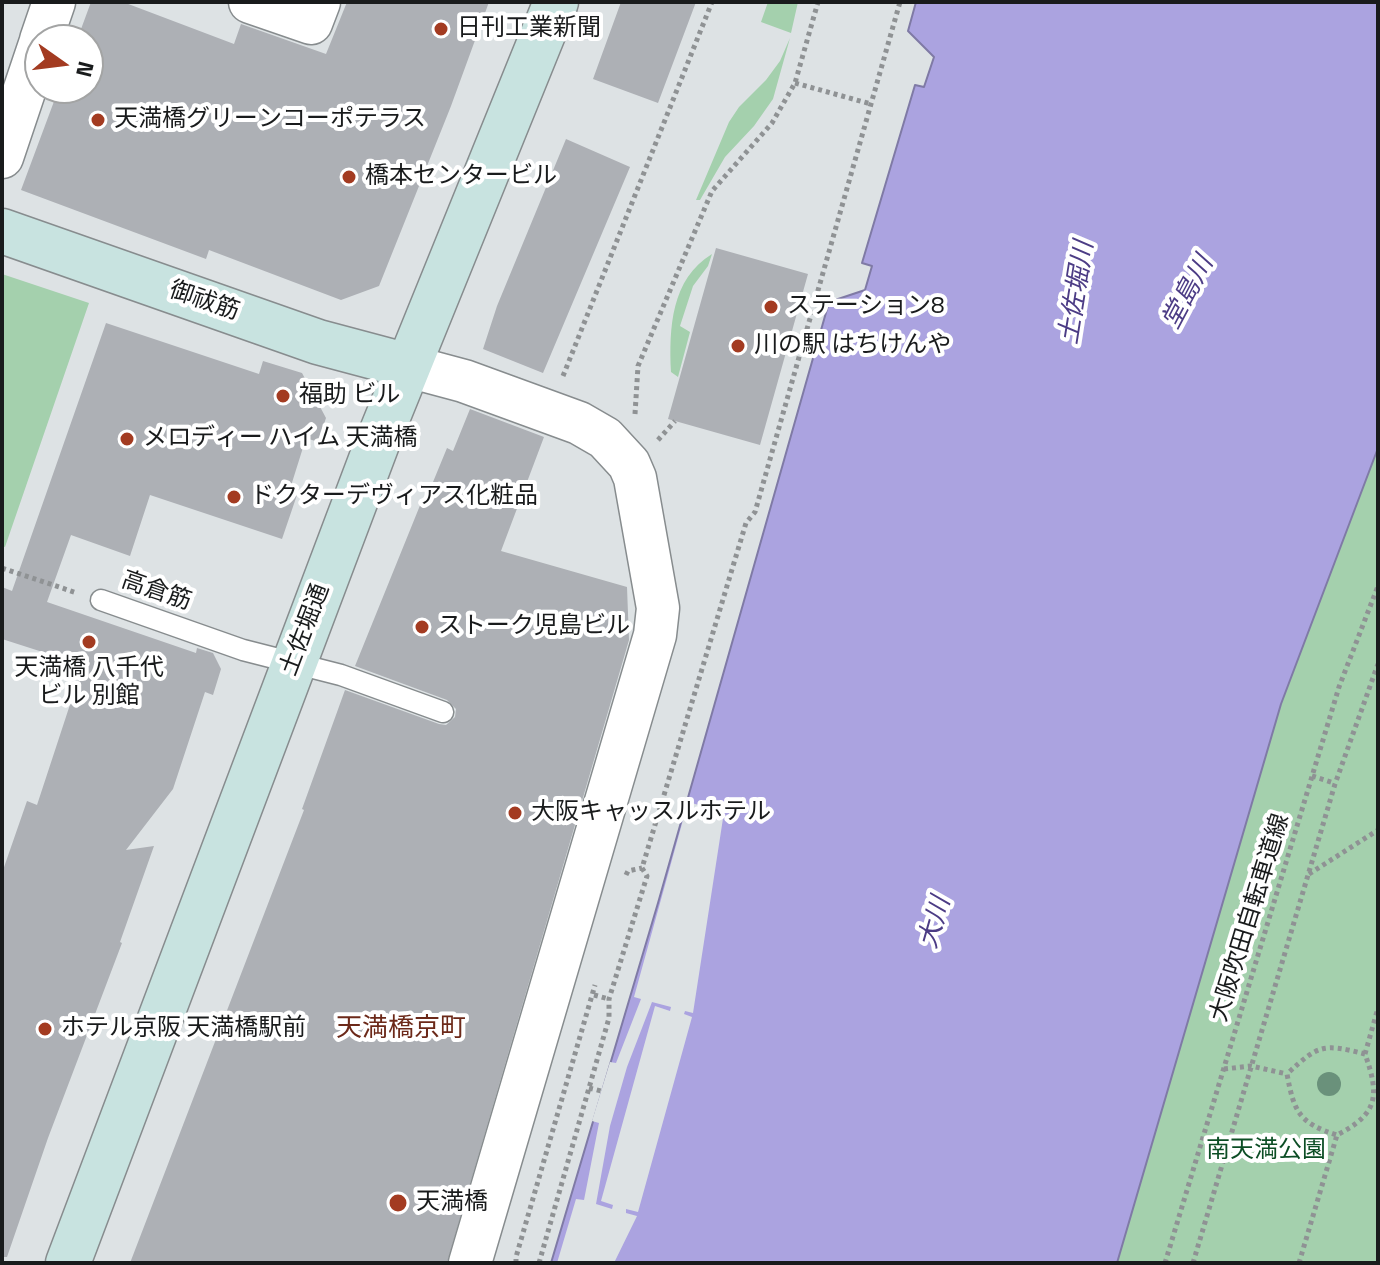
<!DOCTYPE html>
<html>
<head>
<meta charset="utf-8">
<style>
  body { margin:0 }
  #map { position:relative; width:1380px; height:1265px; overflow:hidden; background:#dde2e4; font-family:"Titillium Web",sans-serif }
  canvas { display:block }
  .frame { position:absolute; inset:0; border:4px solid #191b1c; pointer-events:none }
  .north { position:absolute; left:24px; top:24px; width:80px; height:80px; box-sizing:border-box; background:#fff; border:2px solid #a3a4a4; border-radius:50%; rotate:104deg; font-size:22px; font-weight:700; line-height:32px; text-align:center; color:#191b1c }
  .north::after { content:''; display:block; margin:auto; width:28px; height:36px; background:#a33b21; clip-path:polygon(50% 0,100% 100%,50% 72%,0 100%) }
</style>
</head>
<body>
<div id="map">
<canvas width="1380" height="1265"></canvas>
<div class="frame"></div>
<div class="north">N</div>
</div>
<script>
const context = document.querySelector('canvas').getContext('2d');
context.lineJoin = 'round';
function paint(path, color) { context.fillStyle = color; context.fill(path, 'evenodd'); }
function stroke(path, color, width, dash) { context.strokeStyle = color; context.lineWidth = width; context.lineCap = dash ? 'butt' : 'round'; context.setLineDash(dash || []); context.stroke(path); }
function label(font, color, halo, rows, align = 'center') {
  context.font = font + ' "Titillium Web","Noto Sans JP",sans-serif'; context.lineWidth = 8; context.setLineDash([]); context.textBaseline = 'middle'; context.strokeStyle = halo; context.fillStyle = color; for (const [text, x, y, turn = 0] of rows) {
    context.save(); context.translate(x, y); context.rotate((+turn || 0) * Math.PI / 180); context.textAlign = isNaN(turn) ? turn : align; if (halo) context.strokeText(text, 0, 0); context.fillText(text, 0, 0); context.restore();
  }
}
paint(new Path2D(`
  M768,2H798L791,33L761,22Z
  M790,38L773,99L754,126L725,157L700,200H696L729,122L739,107L766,80L780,61Z
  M712,254L708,266L693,286L680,326L690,332L678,377L671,372C669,328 671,279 712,254Z
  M2,274L89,303L5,547L2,546Z
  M1378,448V1263H1117L1281,704Z`), '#a4d0ad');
const water = new Path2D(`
  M916,2H1378V448L1281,704L1117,1263H551L658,903L829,302L865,290L872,266L862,263L915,85L924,87L934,57L908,31Z`);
paint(water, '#aba3e0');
stroke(water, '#7f7aa5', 2);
paint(new Path2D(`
  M688,802L724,812L693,1013L685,1011L684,1014L692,1017L638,1212L626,1209V1213L637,1216L614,1263H557L576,1199L584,1200L599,1123L592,1121L610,1062L616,1063L641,999L634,997ZM652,1002L671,1007L670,1011L655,1006L601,1201L613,1205L612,1209L596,1204L610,1126L627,1067Z`), '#dde2e4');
paint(new Path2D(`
  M91,2H123L234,44L241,24L326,54L347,2H489L451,106L379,286L341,300L209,250L206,259L21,190L59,88H88V40H77Z
  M621,2H696L658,103L593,79Z
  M566,139L630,167L543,373L483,349L497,306Z
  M716,248L808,274L760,445L668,419Z
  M106,323L259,374L263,361L302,373L326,418L318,442L306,438L290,489L298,492L282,539L150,495L130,556L71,535L47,602L196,653L197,648L213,653L221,669L213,695L205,692L173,789L126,850L154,846L120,942L122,943L48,1138L7,1257H2V873L27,801L37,805L83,665L2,639V587L12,591Z
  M470,409L544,437L501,551L627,587L629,640L447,1263H130L304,810L302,809L345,690L439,724L446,725L455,717L456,709L447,700L355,666L423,498L426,499L447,448L453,451Z`), '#adb0b5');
const lane = new Path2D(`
  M101,600L243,650L341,675L443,712`);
const street = new Path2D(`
  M250,2L311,23L319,2
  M41,40L54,2
  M2,157L40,44
  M408,366L464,381L579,423L605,438L629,464L635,478L658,608L655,635L470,1263`);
const secondary = new Path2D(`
  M2,231L318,342L408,366
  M68,1263L378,441L556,2`);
stroke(lane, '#878c8e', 23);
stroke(street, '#878c8e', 45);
stroke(secondary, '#878c8e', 47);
stroke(new Path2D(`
  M795,83L871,104
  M563,376L712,2
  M635,414L638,366L712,191L772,123L795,83L818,2
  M658,440L675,421
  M2,568L77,593
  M1312,776L1334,783
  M1309,874L1378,830
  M626,875L628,871L642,868
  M594,995L609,999
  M1365,1054L1378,1008
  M1224,1069L1251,1066L1287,1074
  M589,1088L601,1091
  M516,1263V1257L595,985
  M539,1263L609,1018V999L647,876L642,868L746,523L755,512L900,2
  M1165,1263L1339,687L1378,586
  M1193,1263L1335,784L1378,664
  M1299,1263L1337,1135C1378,1114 1380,1096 1365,1054C1323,1043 1318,1045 1287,1074C1294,1112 1299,1123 1337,1135`), '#8f9294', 5, [4, 4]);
stroke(lane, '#fff', 20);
stroke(street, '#fff', 42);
stroke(secondary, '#c8e3e0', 44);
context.fillStyle = '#6a917b';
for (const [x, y] of [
  [1329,1084]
]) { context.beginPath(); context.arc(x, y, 12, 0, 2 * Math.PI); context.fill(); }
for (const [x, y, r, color] of [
  [441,29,8,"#a33b21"],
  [98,120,8,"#a33b21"],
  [349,177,8,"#a33b21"],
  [771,307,8,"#a33b21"],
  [738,346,8,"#a33b21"],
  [283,396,8,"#a33b21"],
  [127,439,8,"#a33b21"],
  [234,497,8,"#a33b21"],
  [422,627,8,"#a33b21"],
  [89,642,8,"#a33b21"],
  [515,813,8,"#a33b21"],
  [45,1029,8,"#a33b21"],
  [398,1203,10,"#a33b21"]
]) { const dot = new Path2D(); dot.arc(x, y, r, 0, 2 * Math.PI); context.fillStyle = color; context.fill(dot); stroke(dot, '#fff', 3); }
label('24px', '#191b1c', '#fff', [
  ["日刊工業新聞",457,29],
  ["天満橋グリーンコーポテラス",114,120],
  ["橋本センタービル",365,177],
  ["ステーション8",787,307],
  ["川の駅 はちけんや",754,346],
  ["福助 ビル",299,396],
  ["メロディー ハイム 天満橋",143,439],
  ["ドクターデヴィアス化粧品",250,497],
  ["ストーク児島ビル",438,627],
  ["天満橋 八千代",89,669,"center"],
  ["ビル 別館",89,697,"center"],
  ["大阪キャッスルホテル",531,813],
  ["ホテル京阪 天満橋駅前",61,1029],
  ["天満橋",416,1203]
], 'left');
label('24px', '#191b1c', '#fff', [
  ["御祓筋",204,302,19],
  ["高倉筋",156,592,19],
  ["土佐堀通",306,630,-69],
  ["大阪吹田自転車道線",1251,918,-73]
]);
label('24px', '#0c4e25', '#fff', [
  ["南天満公園",1266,1151]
]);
label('italic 26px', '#4c3c85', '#fff', [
  ["土佐堀川",1078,293,-81],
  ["堂島川",1189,293,-62],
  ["大川",936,923,-74]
]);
label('26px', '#6c2919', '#fff', [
  ["天満橋京町",401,1030]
]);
</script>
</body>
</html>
